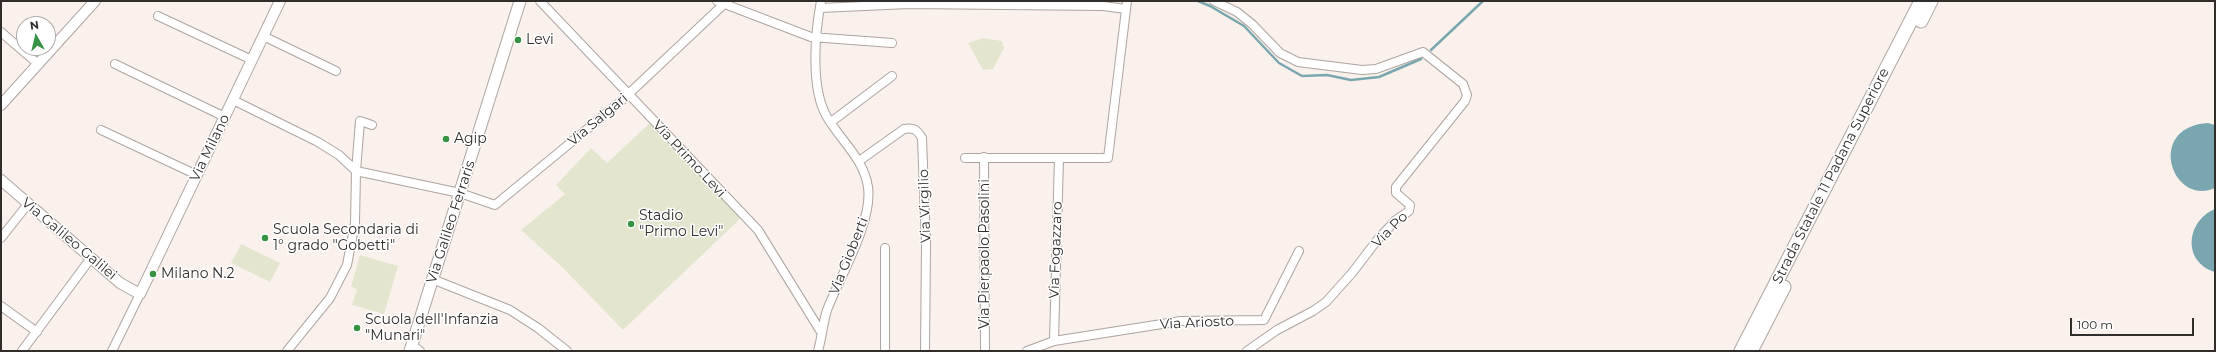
<!DOCTYPE html>
<html>
<head>
<meta charset="utf-8">
<style>
  body { margin:0 }
  #map { position:relative; width:2216px; height:352px; overflow:hidden; background:#faf1ed; font-family:Montserrat,sans-serif }
  canvas { display:block }
  .frame { position:absolute; inset:0; border:2px solid #302d2b; pointer-events:none }
  .north { position:absolute; left:16px; top:16px; width:40px; height:40px; box-sizing:border-box; background:#fff; border:1px solid #acabaa; border-radius:50%; rotate:352deg; font-size:11px; font-weight:700; line-height:16px; text-align:center; color:#302d2b }
  .north::after { content:''; display:block; margin:auto; width:14px; height:18px; background:#369344; clip-path:polygon(50% 0,100% 100%,50% 72%,0 100%) }
  .scale { position:absolute; left:2070px; top:318px; width:124px; height:18px; box-sizing:border-box; border:2px solid #302d2b; border-top:0; padding-left:5px; font-size:12px; line-height:14px; white-space:nowrap; color:#302d2b; -webkit-text-stroke:3px #fff; paint-order:stroke }
</style>
</head>
<body>
<div id="map">
<canvas width="2216" height="352"></canvas>
<div class="frame"></div>
<div class="north">N</div>
<div class="scale">100 m</div>
</div>
<script>
const context = document.querySelector('canvas').getContext('2d');
context.lineJoin = 'round';
function paint(path, color) { context.fillStyle = color; context.fill(path, 'evenodd'); }
function stroke(path, color, width, dash) { context.strokeStyle = color; context.lineWidth = width; context.lineCap = dash ? 'butt' : 'round'; context.setLineDash(dash || []); context.stroke(path); }
function label(font, color, halo, rows, align = 'center') {
  context.font = font + ' Montserrat,sans-serif'; context.lineWidth = 3; context.setLineDash([]); context.textBaseline = 'middle'; context.strokeStyle = halo; context.fillStyle = color; for (const [text, x, y, turn = 0] of rows) {
    context.save(); context.translate(x, y); context.rotate((+turn || 0) * Math.PI / 180); context.textAlign = isNaN(turn) ? turn : align; if (halo) context.strokeText(text, 0, 0); context.fillText(text, 0, 0); context.restore();
  }
}
paint(new Path2D(`
  M983,38L1002,41L1004,48L993,69L983,70L968,43Z
  M650,123L741,218L623,330L562,267L521,230L565,194L556,185L591,148L607,163Z
  M241,244L280,263L270,282L231,263Z
  M360,255L398,266L384,314L352,305L357,289L351,287Z`), '#e4e5ce');
paint(new Path2D(`
  M2208,123L2215,125V188C2172,207 2145,127 2208,123Z
  M2215,209V272C2182,262 2186,221 2215,209Z`), '#7aa7af');
stroke(new Path2D(`
  M1198,1L1210,6L1244,26L1279,63L1302,76L1327,75L1351,80L1379,77L1421,59
  M1431,50L1483,1`), '#7aa7af', 2.5);
const minor = new Path2D(`
  M540,1L758,230L821,332
  M717,1L811,37L892,43
  M1214,1L1237,12L1252,24L1280,53L1298,62L1362,70L1376,69L1423,52L1463,84L1467,95L1465,101L1396,187V193L1410,205L1409,211L1396,220L1378,239L1352,273L1326,302L1313,311L1277,330L1247,351
  M820,8L909,4L1103,6L1126,9
  M158,16L252,60
  M1,32L37,63
  M263,36L336,71
  M115,64L225,117
  M233,100L318,142L339,155L356,171L460,193L495,205L620,102L724,4
  M831,122L892,76
  M101,130L197,175
  M984,157L985,351
  M965,158H1108L1127,1
  M859,161L904,129C914,127 917,130 922,138L926,244L925,351
  M1,238L28,204
  M885,248V351
  M432,279L510,310L538,328L567,351
  M1,306L37,332
  M1054,341L1059,158
  M412,345L420,351
  M22,351L91,258
  M112,351L140,294
  M287,351L330,298L347,265L355,223L356,171L360,121L372,125
  M818,351C822,337 823,323 827,310C840,276 873,222 868,187C864,159 841,141 827,117C810,88 815,33 821,1
  M1027,351L1054,341L1181,321L1264,320L1299,251`);
const tertiary = new Path2D(`
  M1,105L95,1
  M1,180L120,283L140,294L280,1`);
const secondary = new Path2D(`
  M410,351L520,1`);
const trunk = new Path2D(`
  M1921,21L1931,1
  M1741,351L1921,1
  M1751,351L1784,287`);
stroke(minor, '#ada4a0', 10);
stroke(tertiary, '#ada4a0', 12);
stroke(secondary, '#ada4a0', 13);
stroke(trunk, '#ada4a0', 15);
stroke(minor, '#fff', 8);
stroke(tertiary, '#fff', 10);
stroke(secondary, '#fff', 11);
stroke(trunk, '#fff', 13);
for (const [x, y, r, color] of [
  [518,40,4,"#369344"],
  [446,139,4,"#369344"],
  [631,224,4,"#369344"],
  [265,238,4,"#369344"],
  [153,274,4,"#369344"],
  [357,328,4,"#369344"]
]) { const dot = new Path2D(); dot.arc(x, y, r, 0, 2 * Math.PI); context.fillStyle = color; context.fill(dot); stroke(dot, '#fff', 1.5); }
label('14px', '#302d2b', '#fff', [
  ["Levi",526,40],
  ["Agip",454,139],
  ["Stadio",639,216],
  ["\"Primo Levi\"",639,232],
  ["Scuola Secondaria di",273,230],
  ["1° grado \"Gobetti\"",273,246],
  ["Milano N.2",161,274],
  ["Scuola dell'Infanzia",365,320],
  ["\"Munari\"",365,336]
], 'left');
label('14px', '#302d2b', '#fff', [
  ["Via Salgari",598,120,-40],
  ["Via Milano",210,148,-64],
  ["Via Primo Levi",689,159,47],
  ["Strada Statale 11 Padana Superiore",1831,176,-63],
  ["Via Virgilio",925,206,-92],
  ["Via Galileo Ferraris",451,222,-72],
  ["Via Po",1390,230,-45],
  ["Via Galileo Galilei",69,239,40],
  ["Via Fogazzaro",1056,250,-88],
  ["Via Pierpaolo Pasolini",985,254,-90],
  ["Via Gioberti",849,256,-68],
  ["Via Ariosto",1197,323,-3]
]);
</script>
</body>
</html>
